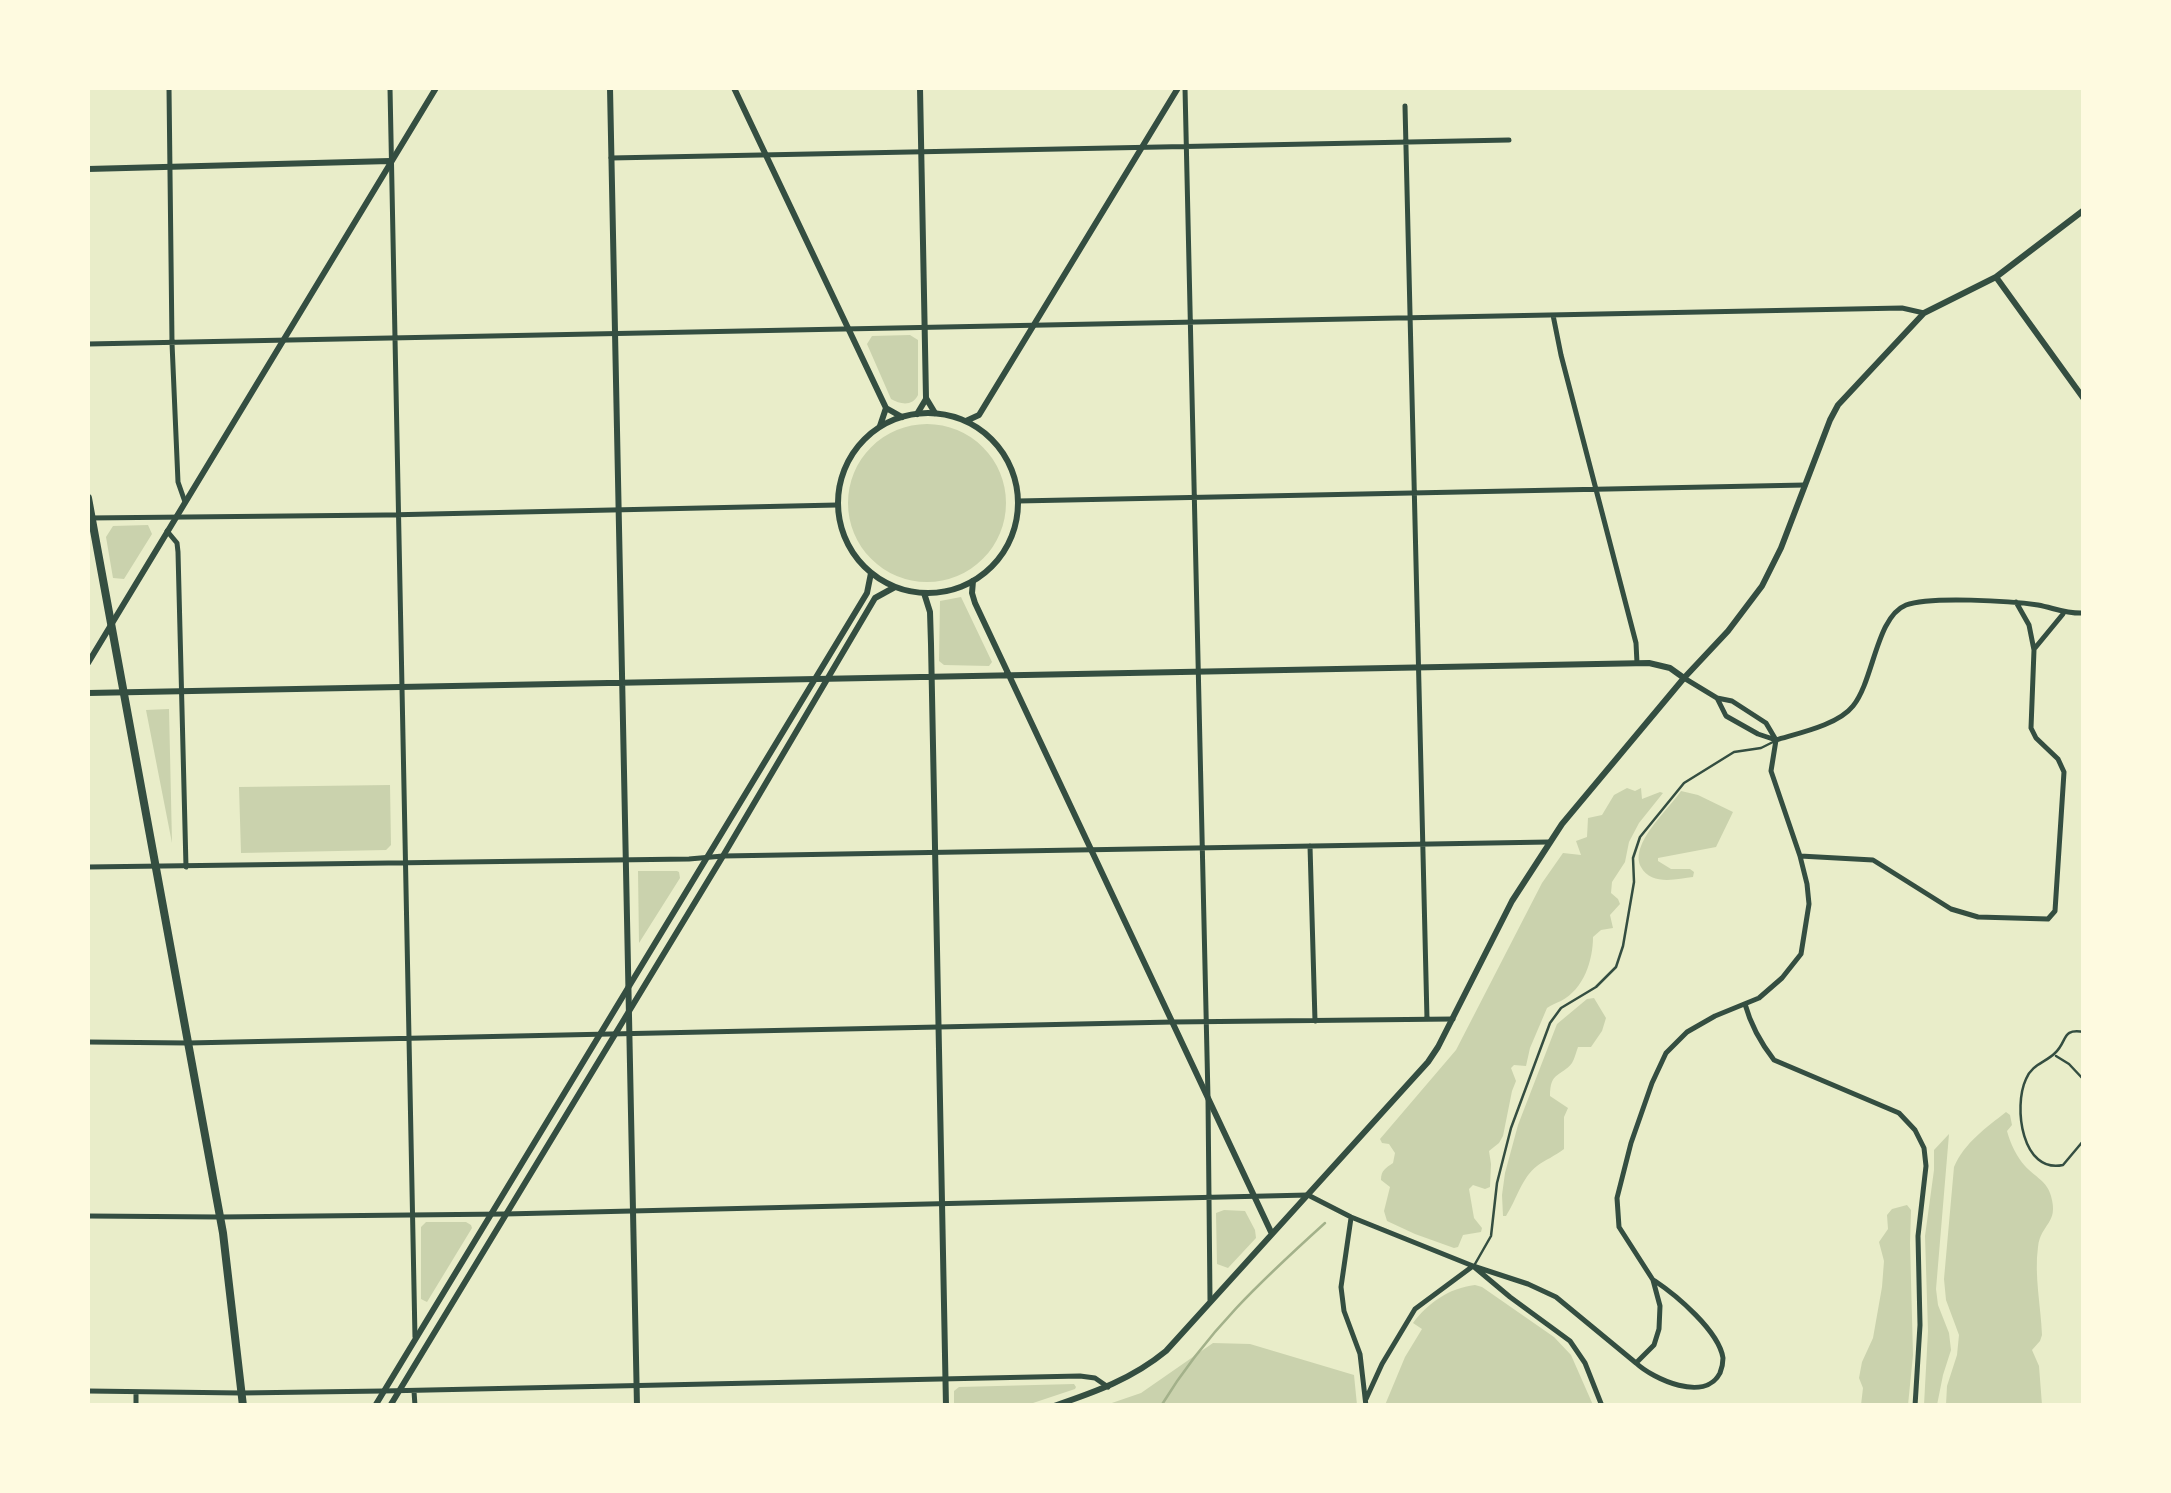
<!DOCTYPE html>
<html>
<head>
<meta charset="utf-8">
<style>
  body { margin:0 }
  #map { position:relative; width:2171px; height:1493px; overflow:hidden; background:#e9edc9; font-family:"Varela Round",sans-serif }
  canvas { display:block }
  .frame { position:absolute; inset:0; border:90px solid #fefae0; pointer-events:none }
</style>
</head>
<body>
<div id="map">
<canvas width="2171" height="1493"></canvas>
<div class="frame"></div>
</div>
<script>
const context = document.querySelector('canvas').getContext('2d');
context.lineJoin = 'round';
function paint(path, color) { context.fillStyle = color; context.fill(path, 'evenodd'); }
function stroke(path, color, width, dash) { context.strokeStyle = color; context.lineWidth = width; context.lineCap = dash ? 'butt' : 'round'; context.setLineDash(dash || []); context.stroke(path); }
paint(new Path2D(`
  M910,335L918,340V395C913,406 901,405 891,399L867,344L872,336Z
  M848 503a79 79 0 1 1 158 0a79 79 0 1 1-158 0Z
  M148,525L152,534L124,579L113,578L106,537L113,526Z
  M961,597L992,662L989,666L944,665L939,661L940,601Z
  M169,709L172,843L146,710Z
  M390,785L391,845L386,850L241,853L239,787Z
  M1627,788L1635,791L1641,788L1642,799L1660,792L1663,793L1639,823L1629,842L1625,862L1612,882L1611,893L1618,899L1620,904L1610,915L1613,928L1601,930L1593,937C1593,960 1584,989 1561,1001C1556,1003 1551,1005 1547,1008L1530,1048L1526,1066L1514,1065L1511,1068L1516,1081L1512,1091L1503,1136L1499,1143L1489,1151L1491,1164L1490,1187L1485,1189L1473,1185L1469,1189L1474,1218L1482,1228L1481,1232L1463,1235L1458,1247L1454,1248L1415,1234L1387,1221L1384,1211L1390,1187L1381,1180C1381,1170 1386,1168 1393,1163L1395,1153L1389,1144L1382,1143L1380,1139L1456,1050L1542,883L1563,853L1581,855L1576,841L1587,837L1588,818L1602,815L1614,795Z
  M1681,791L1698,795L1733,812L1716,847L1658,858V861L1671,869H1690L1694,872L1693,877C1677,879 1651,886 1641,867C1629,844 1669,809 1681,791Z
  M677,871L679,872L680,878L639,943L638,871Z
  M1594,998L1606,1018L1602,1031L1591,1047H1578C1577,1050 1574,1060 1572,1063C1561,1077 1550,1071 1550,1096L1568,1108L1564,1117V1149C1555,1156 1545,1160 1537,1166C1522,1177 1516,1201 1506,1216H1503L1502,1195L1505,1173L1518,1125L1557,1024L1587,999Z
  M2006,1112L2010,1115L2012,1125L2007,1131C2010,1143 2017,1157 2025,1166C2035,1177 2047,1181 2051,1196C2059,1224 2041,1223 2038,1247C2034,1275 2041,1307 2042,1335L2040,1341L2032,1350L2039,1366L2042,1405H1946L1947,1386L1957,1355L1959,1335L1946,1300L1944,1279L1954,1167C1965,1142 1986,1128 2006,1112Z
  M1949,1134L1936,1289L1938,1305L1949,1333L1951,1350L1943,1375L1937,1405H1924L1928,1331L1925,1236L1934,1170V1150Z
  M1907,1205L1911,1210L1910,1243L1913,1355L1908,1405H1861L1863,1388L1859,1378L1862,1362L1873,1338L1882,1287L1884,1261L1879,1242L1888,1229L1887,1215L1892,1209Z
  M1224,1210L1245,1211L1255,1230L1256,1238L1228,1268L1217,1264L1216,1213Z
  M426,1222H466L471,1225L472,1228L427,1302L421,1299V1227Z
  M1475,1285L1482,1287L1554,1337L1571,1355L1593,1405H1385L1405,1357L1422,1329L1413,1323C1428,1303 1449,1288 1475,1285Z
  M1213,1343L1250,1344L1354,1375L1357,1405H1106L1141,1393Z
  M1074,1384L1076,1387L1075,1389L1027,1405H954V1391L959,1387Z`), '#cad2ad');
stroke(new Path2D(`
  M1161,1406C1206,1332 1262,1280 1325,1223`), '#a3b18a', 2.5);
stroke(new Path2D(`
  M2084,1032C2061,1028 2068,1041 2055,1053C2045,1063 2032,1064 2026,1079C2013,1107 2022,1174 2063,1165L2084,1140
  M2056,1056L2069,1064L2084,1080
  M1475,1264L1491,1236L1497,1183L1511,1128L1550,1023L1561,1008L1596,987L1616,967L1623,946L1634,882L1633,858L1640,837L1684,783L1734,752L1761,748L1775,741`), '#344e41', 2.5);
stroke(new Path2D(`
  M169,88L172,343L178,482L185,502
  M390,88L415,1337
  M1185,88L1208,1098L1210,1300
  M1405,106L1427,1019
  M611,158L1509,140
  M1553,315L1561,355L1636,643L1637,663
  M88,344L1902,308L1924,313
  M1018,501L1805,485
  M88,518L386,515L837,505
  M167,531L177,543L178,552L186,867
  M2035,648L2063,614
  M1684,678L1717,698L1732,701L1766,723L1776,740
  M1717,698L1726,716L1758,734L1773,739
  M1776,740C1799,733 1838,725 1853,706C1874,680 1876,617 1906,605C1930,596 2011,601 2038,605C2054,608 2066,614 2084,613
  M1310,846L1315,1021
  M1800,856L1873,860L1951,909L1978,917L2048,919L2055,911L2064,772L2058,759L2036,738L2031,728L2034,650L2029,625L2016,602
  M88,867L689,859L723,856L1549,842
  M1745,1004C1751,1026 1760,1042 1774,1060L1899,1113L1915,1130L1924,1148L1926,1166L1918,1236L1920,1325L1915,1406
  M88,1042L188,1043L1173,1022L1453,1019
  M88,1216L220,1217L505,1214L1308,1195L1351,1217L1473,1266L1510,1297L1570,1341L1585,1363L1602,1406
  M1351,1218L1341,1287L1344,1311L1360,1354L1366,1406
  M1636,1363C1653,1379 1705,1403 1720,1373C1722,1368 1723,1363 1723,1358C1719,1331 1676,1295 1655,1281
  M88,1391L241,1393L383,1391L1080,1376L1095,1378L1108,1387
  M414,1391L415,1406
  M1366,1399L1382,1364L1415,1309L1473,1266L1528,1284L1556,1297L1636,1363L1654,1345L1659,1329L1660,1306L1653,1280L1619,1227L1617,1198L1631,1143L1652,1083L1666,1053L1687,1032L1715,1016L1759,998L1782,978L1801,954L1809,904L1807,884L1800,856L1771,771L1776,740
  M136,1406V1392`), '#344e41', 5);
stroke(new Path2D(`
  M610,88L637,1406
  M734,88L886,408L902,417
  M920,88L926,398L935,413
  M88,169L390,161
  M1996,277L2084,399
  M917,414L926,399
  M880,426L886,408
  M973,581L972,593L975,603L1272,1234
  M924,593L930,612L931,644L946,1406
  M88,663L436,88
  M88,693L1649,663L1670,668L1684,678
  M1054,1406C1095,1392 1132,1379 1166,1351L1428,1062L1438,1047L1512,901L1562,824L1684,678L1728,631L1762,586L1781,548L1830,420L1838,405L1924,313L1996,277L2084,210`), '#344e41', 6);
stroke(new Path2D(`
  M838 503a90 90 0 1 1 180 0a90 90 0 1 1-180 0Z
  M966,421L979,415L1178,88
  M375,1406L867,593L871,573
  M390,1406L723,856L875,598L895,587`), '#344e41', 6);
stroke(new Path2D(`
  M88,498L223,1233L243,1406`), '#344e41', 8);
</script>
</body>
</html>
